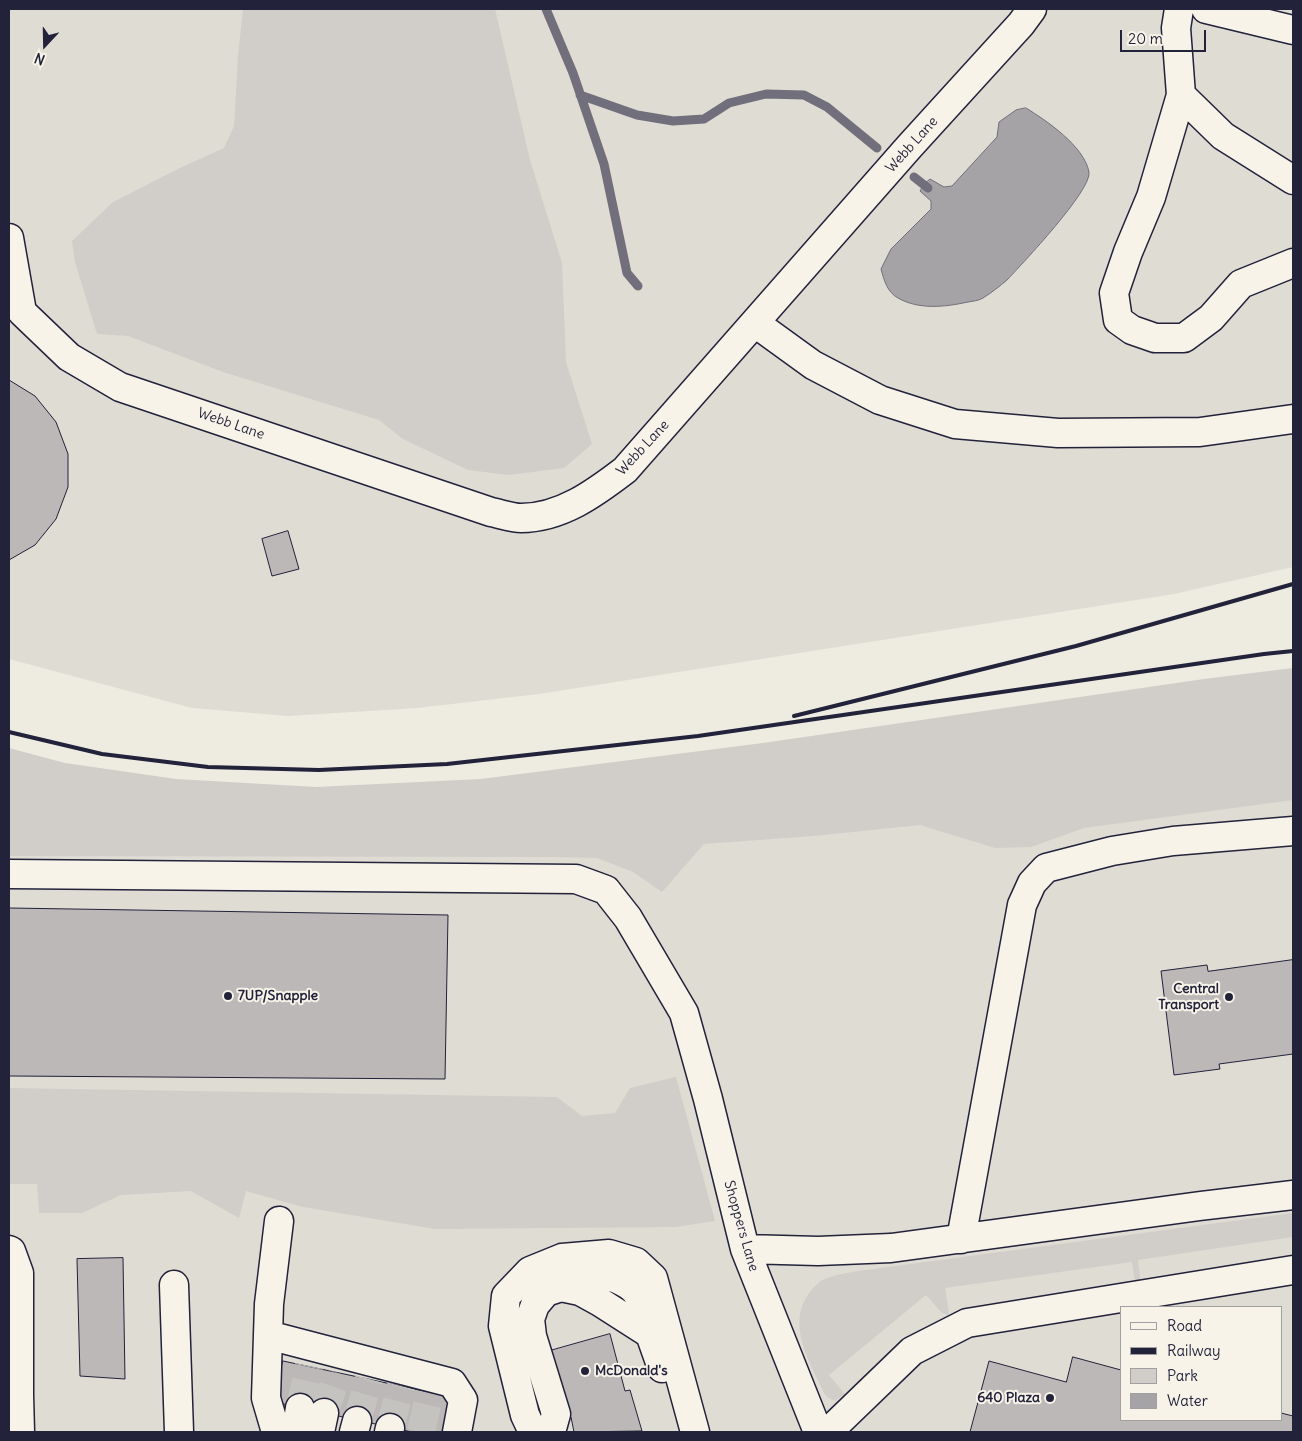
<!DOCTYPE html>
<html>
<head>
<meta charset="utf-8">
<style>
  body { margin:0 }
  #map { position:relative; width:1302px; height:1441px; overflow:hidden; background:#eeebe1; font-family:Delius,sans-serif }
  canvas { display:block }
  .frame { position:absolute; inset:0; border:10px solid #22223b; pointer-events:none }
  .legend { position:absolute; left:1120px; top:1306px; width:162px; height:115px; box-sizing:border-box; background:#f7f3e8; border:1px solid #a29fa3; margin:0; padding:6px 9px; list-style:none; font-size:15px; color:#22223b }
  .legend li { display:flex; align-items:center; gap:10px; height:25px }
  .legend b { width:25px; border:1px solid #a29fa3 }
  .north { position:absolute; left:20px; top:20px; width:50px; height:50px; -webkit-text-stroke:4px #f7f3e8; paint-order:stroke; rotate:201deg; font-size:14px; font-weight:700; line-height:20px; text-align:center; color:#22223b }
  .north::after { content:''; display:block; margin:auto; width:18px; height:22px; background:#22223b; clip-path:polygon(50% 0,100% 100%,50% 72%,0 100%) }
  .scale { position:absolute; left:1120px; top:30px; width:86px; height:22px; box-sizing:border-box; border:2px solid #22223b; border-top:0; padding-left:6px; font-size:15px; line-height:18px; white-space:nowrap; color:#22223b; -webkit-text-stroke:4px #f7f3e8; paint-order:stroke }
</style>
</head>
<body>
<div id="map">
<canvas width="1302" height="1441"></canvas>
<div class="frame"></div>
<ul class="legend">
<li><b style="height:6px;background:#f7f3e8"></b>Road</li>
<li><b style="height:6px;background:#22223b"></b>Railway</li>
<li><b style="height:14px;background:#d1cdc9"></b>Park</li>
<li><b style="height:14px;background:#a6a3a6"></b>Water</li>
</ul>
<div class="north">N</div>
<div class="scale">20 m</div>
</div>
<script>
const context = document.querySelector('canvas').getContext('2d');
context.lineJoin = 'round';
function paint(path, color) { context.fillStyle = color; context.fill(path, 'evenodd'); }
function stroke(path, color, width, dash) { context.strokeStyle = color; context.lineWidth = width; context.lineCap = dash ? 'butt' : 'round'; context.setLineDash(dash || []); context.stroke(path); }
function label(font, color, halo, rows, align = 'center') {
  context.font = font + ' Delius,sans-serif'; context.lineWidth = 4; context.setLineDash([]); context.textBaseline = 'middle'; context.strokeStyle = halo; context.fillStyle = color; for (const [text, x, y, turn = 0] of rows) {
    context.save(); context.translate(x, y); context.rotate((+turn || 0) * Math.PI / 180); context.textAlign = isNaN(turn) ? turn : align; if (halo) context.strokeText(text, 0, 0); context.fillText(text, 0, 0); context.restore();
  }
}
paint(new Path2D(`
  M9,9H1293V567L1174,594L539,694L417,708L288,716L192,708L9,659Z
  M1293,682V1432H9V767L266,805ZM1121,1307H1281V1420H1121Z`), '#dfdcd4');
paint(new Path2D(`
  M243,9H495L530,160L562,263L566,362L592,444L564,468L509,475L468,470L403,439L379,420L223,372L128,336L97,334L75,262L72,241L113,202L182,167L224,148L234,126L238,56Z
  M1293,668V800L1084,828L1031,847L995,848L920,825L814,836L704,844L662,892L633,872L597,858L553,857L9,856V748L65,763L176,779L316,787L481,779L763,743L1204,679Z
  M676,1077L715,1221L676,1227L435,1229L303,1207L246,1191L239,1218L191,1191L121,1195L82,1213H39L37,1184H9V1088L557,1097L582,1116L615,1113L630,1088Z
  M1293,1213V1237L1138,1260L1141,1285L1135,1283L1132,1262L945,1288L949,1313L948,1315L942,1313L926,1295L829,1375L845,1394L835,1401L827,1397L824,1393C810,1362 785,1324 810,1292C814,1287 820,1280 827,1278C839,1274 852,1272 865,1270Z`), '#d1cdc9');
const water = new Path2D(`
  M1026,108C1047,121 1084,146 1089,172C1092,190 1022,264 1007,280C1000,286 991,293 983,298C978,301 973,301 968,302C945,307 919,310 898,298C887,292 884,280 881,269L891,249L931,209V201L920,191L924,184L930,179L944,187L952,186L997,137L999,122L1016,110Z`);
paint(water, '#a6a3a6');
stroke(water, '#716f7b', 1);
stroke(new Path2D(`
  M546,9L573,73L604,164L627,273L638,286
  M580,95L637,115L673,121L704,119L729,103L766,94L804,95L827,107L877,148
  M914,177L928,188`), '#716f7b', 9);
const building = new Path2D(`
  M9,380L35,396L56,422L68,454V487L56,519L35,545L9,560Z
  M288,531L299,569L272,576L262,539Z
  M9,908L448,915L445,1079L9,1076Z
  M1293,960V1054L1219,1064L1220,1069L1174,1075L1161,971L1207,965L1208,971Z
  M123,1258L125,1379L80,1376L77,1259Z
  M610,1334L625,1391L630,1390L642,1431L574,1432L571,1417L564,1419L546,1352Z
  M1073,1357L1121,1370V1420H1281V1413L1293,1416V1432H970L989,1361L1066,1382Z
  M283,1361L457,1398L449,1432H412L274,1402Z`);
paint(building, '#bbb8b7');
stroke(building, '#22223b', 1);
stroke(new Path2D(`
  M300,1408L309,1366
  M324,1413L338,1373
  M357,1421L369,1379
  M390,1428L401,1386
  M421,1432L430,1392`), '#c5c3c0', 28, [28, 14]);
const minor = new Path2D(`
  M1179,9L1176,28L1181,95L1223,136L1293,180
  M1206,9L1293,30
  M1181,95L1151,197L1128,252L1114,293L1118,320L1132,330L1155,338H1184L1211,318L1241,284L1293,263
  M9,238L22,312L69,357L120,387L491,512C501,514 512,518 521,518C561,518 595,493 625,470L909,147L1021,24L1032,9
  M755,323L813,365L880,400L955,424L1058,433L1200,432L1293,419
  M9,874L576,879L606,890L628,918L684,1013L708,1099L745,1249L818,1432
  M961,1239L1022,905L1032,883L1046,868L1112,851L1173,841L1293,831
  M745,1249L818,1251L891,1248L1200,1206L1293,1195
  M9,1250L11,1251L19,1273V1395L20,1432
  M174,1285L179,1432
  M561,1287C585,1277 599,1269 623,1282C629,1285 635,1289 638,1295C645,1306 646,1320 649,1332
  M268,1335L452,1383L463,1400L457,1432
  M276,1432L266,1398L269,1304L279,1221
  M296,1432L300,1408
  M320,1432L324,1413
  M354,1432L357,1421
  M389,1432L390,1428
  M533,1432L525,1415L503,1326L506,1296L530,1271L562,1258L609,1254L636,1262L653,1278L695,1432
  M551,1432L556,1414L532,1336L530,1319L535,1305L546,1292L561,1287L580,1291L600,1302L650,1334L662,1368
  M828,1432L912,1351L967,1323L1293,1270`);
stroke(minor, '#22223b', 31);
stroke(minor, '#f7f3e8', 28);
stroke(new Path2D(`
  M794,716L1076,646L1293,584
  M9,732L102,754L208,767L319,770L447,764L698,736L1264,654L1293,651`), '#22223b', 4);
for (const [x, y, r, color] of [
  [228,996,5,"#22223b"],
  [1229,997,5,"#22223b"],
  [585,1371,5,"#22223b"],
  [1050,1398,5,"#22223b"]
]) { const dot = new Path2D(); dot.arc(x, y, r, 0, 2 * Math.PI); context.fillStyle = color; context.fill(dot); stroke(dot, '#f7f3e8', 2); }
label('14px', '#22223b', '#f7f3e8', [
  ["Webb Lane",912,145,-48],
  ["Webb Lane",231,424,19],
  ["Webb Lane",643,448,-47],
  ["Shoppers Lane",741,1226,74]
]);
label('bold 14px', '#22223b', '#f7f3e8', [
  ["Central",1219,989],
  ["Transport",1219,1005],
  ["7UP/Snapple",238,996,"left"],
  ["McDonald's",595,1371,"left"],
  ["640 Plaza",1040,1398]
], 'right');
</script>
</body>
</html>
